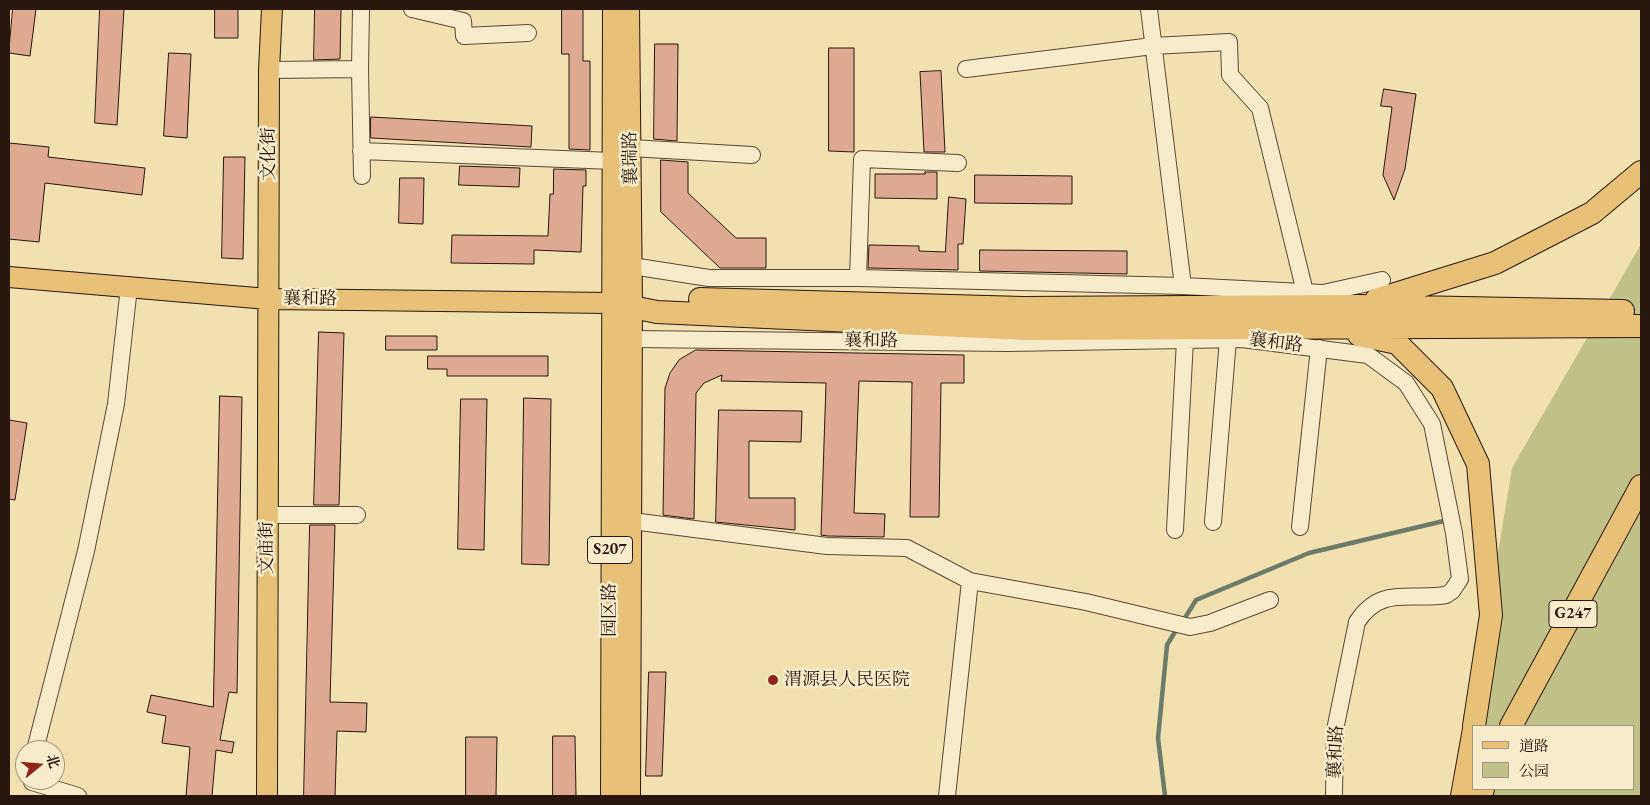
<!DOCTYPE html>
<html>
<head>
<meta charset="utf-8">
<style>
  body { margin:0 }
  #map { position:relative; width:1650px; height:805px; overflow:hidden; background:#f1e1ae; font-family:"EB Garamond","Noto Serif SC",serif }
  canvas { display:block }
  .frame { position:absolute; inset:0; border:10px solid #28170f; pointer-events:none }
  .legend { position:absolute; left:1472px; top:725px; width:162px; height:65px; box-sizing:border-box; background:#f6ecca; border:1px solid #a4977f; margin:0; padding:6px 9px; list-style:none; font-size:15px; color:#28170f }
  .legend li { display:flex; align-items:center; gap:10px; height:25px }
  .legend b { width:25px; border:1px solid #a4977f }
  .north { position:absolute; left:15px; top:740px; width:50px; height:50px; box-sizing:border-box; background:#f6ecca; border:1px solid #a4977f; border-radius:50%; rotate:73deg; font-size:14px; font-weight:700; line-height:20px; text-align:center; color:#28170f }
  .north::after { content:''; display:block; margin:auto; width:18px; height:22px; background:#8f2418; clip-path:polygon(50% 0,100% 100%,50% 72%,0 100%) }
</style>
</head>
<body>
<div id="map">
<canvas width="1650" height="805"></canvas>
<div class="frame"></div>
<ul class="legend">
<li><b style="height:6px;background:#e8c077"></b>道路</li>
<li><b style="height:14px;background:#c0c186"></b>公园</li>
</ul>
<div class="north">北</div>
</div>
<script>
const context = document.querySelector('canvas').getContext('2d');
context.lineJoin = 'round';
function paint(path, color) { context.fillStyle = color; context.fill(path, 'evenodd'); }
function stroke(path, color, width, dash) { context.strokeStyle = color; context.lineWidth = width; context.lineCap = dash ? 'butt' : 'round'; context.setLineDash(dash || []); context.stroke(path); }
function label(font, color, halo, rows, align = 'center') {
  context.font = font + ' "EB Garamond","Noto Serif SC",serif'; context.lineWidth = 5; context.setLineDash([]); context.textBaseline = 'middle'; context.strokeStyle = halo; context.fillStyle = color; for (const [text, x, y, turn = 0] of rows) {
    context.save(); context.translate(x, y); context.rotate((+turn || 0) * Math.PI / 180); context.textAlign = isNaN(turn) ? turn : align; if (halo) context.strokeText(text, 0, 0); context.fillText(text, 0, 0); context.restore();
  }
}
paint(new Path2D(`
  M1641,244V796H1458L1512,468ZM1474,726H1634V789H1474Z`), '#c0c186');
stroke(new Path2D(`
  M1183,621L1196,600L1309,553L1448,520
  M1165,796L1158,738L1167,645L1178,627`), '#6d7b6b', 4.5);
const building = new Path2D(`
  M13,9H36L30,56L9,53Z
  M100,9H124L117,125L95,123Z
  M215,9H238V38H215Z
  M315,9H341L340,59L314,60Z
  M562,9H583V61H590V150L569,149V54H562Z
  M655,44H678L677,141L654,139Z
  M829,48H854V152L829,151Z
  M169,53L191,54L187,138L164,136Z
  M941,71L945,152H924L920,72Z
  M1384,89L1416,94L1405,169L1394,200L1383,175L1392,107L1381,106Z
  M371,117L532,126L531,147L371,138Z
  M9,143L49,147L48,157L145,168L142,195L45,183L39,242L9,239Z
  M224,157H245L243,259L222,258Z
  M661,160L688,162V193L736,238H766V268H720L661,212Z
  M460,166L520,168L519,187L459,185Z
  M554,169L586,170V186H583L581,252L534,250V264L451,263L452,235L548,236L550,194H553Z
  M925,172H937V199L875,198V174H925Z
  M975,175L1072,176V204L975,203Z
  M400,178H424L423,224L399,223Z
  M949,197L966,199L963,244H958V270L868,268L869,245L919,246V251L945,252Z
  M980,250L1127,251V274L980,271Z
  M319,332L344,333L339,505H314Z
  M386,336H437V350H386Z
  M696,350L964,355V383H941L939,517H910L912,382L859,381L854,513L885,514L884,537L828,536L821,535L826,383L721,381L722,375L704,383L696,393L694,519L663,515L665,388L670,373L679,360Z
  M428,356H548V376H447V369H428Z
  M220,396L242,397L237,693L229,692L220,740L234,742L232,753L216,750L212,796H186L190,747L162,743L166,716L147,712L151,695L213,707Z
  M524,398L551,399L549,565L522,564Z
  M461,399H487L484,550L458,549Z
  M719,410L802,411L801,442L749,441V498H795V530L716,522Z
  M9,420L27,423L15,500L9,499Z
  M310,525H335L330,702L367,703L366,732L337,731L335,796H304Z
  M649,672H666L662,776H646Z
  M553,736H575L576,796H553Z
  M466,737H497L496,796H466Z`);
paint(building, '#dea98f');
stroke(building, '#28170f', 1);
const minor = new Path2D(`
  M412,9L463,21L464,36L528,33
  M1149,9L1183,286
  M360,69L361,9
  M966,69L1153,46L1229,42L1230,75L1260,108L1305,292
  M269,70L360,69L362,176
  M631,148L752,155
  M361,151L613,161
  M632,266L709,278H858L1183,286L1323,293L1382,280
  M858,278L862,159L958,163
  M632,339L1008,343L1242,339L1368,355L1406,383L1432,424L1454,533L1460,579L1452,591L1446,595C1410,601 1381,585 1357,622L1335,730L1334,796
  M268,515H357
  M632,521L827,546L907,548L970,581L1086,602L1190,627L1210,623L1270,600
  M1213,522L1228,339
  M1300,527L1319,348
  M1175,530L1185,340
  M35,750L86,551L116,404L129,287
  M32,782L78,796
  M947,796L970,581`);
const major = new Path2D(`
  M629,9L632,307L630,796
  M9,277L268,299L612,303
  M267,796L269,70L272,9
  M611,796L613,9`);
const highway = new Path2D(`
  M700,299L1023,308L1356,306L1623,311
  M1376,300L1495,263L1592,213L1641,172
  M612,303L657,312L1027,329L1641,326
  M1359,335L1397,343L1442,388L1478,464L1491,615L1474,726
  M1511,726L1641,486
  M1462,796L1474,729
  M1481,796L1483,789`);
stroke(minor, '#5a4a37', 18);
stroke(major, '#28170f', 22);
stroke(highway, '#28170f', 24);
stroke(minor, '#f6ecca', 16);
stroke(major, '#e8c077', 20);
stroke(highway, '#e8c077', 22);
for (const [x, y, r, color] of [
  [773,680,6,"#8f2418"]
]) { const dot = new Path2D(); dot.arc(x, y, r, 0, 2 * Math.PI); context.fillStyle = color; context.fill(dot); stroke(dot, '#f6ecca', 2); }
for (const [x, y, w] of [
  [610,550,45],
  [1573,614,48]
]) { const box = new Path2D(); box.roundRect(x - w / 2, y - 13.5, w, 27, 4); context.fillStyle = '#f6ecca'; context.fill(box); stroke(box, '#28170f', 1); }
label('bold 16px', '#28170f', null, [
  ["S207",610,550],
  ["G247",1573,614]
]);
label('18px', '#28170f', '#f6ecca', [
  ["文化街",269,154,-90],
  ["襄瑞路",631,158,-91],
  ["襄和路",310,299,1],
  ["襄和路",871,341,1],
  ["襄和路",1276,343,7],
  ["文庙街",267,548,-90],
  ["园区路",610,610,-90],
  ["襄和路",1336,752,-87]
]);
label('18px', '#28170f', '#f6ecca', [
  ["渭源县人民医院",784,680]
], 'left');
</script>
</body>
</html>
